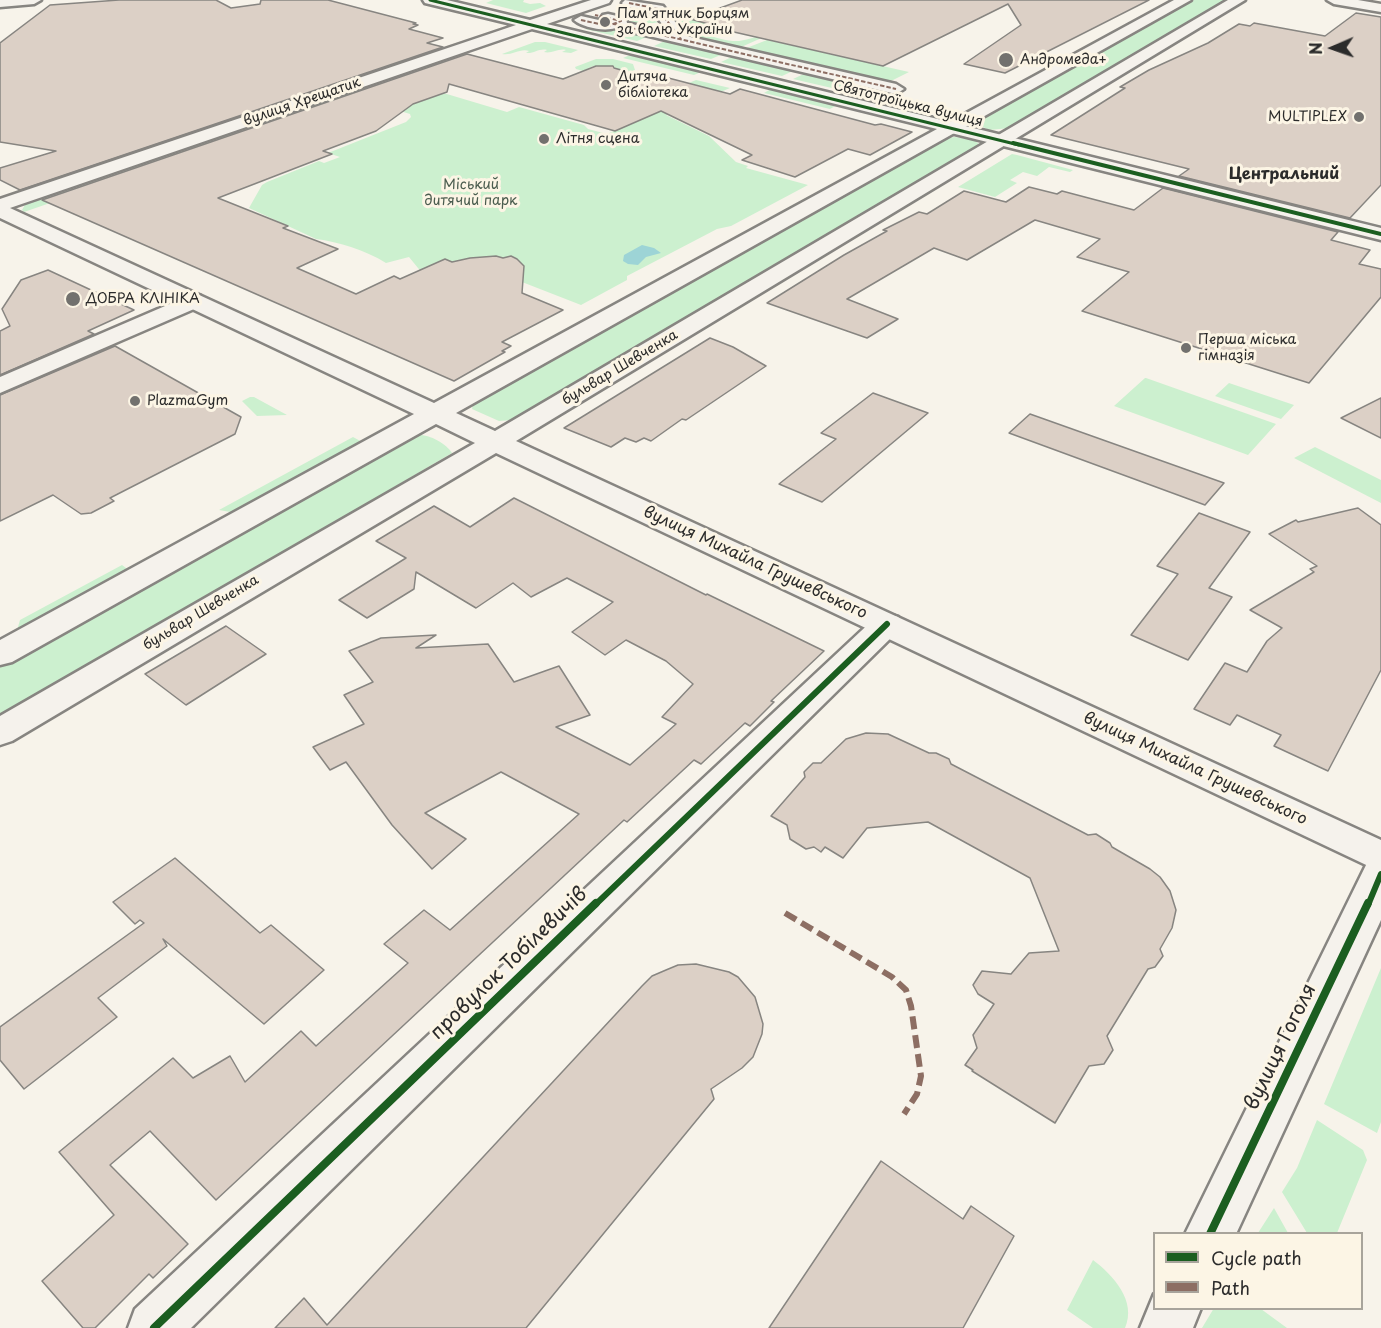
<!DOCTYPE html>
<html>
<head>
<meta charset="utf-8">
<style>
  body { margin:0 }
  #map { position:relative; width:1381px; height:1328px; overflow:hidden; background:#f7f3ea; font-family:"Playpen Sans",sans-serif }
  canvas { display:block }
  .legend { position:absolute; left:1153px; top:1232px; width:210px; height:78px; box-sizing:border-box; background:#fcf5e5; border:2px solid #a8a49b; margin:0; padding:8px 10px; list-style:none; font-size:18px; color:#2b2b2b }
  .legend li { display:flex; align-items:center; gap:12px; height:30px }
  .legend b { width:30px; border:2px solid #a8a49b }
  .north { position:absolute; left:1303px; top:18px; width:60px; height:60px; -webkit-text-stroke:4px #fcf5e5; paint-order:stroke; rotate:268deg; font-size:16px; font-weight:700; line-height:24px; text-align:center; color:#2b2b2b }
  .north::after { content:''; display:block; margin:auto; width:21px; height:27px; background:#2b2b2b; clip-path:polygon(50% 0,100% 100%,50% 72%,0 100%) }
</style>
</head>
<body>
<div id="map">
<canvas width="1381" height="1328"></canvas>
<ul class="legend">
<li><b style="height:8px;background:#1b5e20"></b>Cycle path</li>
<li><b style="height:8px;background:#8d6e63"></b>Path</li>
</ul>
<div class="north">N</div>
</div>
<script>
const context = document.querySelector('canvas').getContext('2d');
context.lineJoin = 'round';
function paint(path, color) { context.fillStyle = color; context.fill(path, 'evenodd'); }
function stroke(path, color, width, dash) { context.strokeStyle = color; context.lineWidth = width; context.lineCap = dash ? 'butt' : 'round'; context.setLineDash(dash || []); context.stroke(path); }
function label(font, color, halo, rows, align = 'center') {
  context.font = font + ' "Playpen Sans",sans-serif'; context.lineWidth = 6; context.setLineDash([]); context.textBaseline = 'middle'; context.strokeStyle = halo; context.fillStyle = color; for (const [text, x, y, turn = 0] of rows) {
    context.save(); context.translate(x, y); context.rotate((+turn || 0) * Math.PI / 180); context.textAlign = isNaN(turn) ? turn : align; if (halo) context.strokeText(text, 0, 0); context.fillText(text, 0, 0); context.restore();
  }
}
paint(new Path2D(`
  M493,0H524L523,2L530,4L540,3L546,6L526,13L486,3Z
  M1194,0H1229L1010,128L989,130L977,124L979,120Z
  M638,7L654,12L640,13L654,16L644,19L659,22L648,24L666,28L662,30L625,22L619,14Z
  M684,16L706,23L723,25L702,33C711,36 721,40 733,41C744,42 754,36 766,36L739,48L687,36L674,20Z
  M611,27L649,36L637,41L585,29Z
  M667,40L723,54L711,59L654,46Z
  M767,40L909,72L889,82L871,78L870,76H862L861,74H853L851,72L828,69L827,66L811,65L810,62L744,49Z
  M535,42H545L578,50L571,53L562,52L566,50C558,48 552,54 544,52L547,50C539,48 534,54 526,53L529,51C520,48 512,56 502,54Z
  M630,55L701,72L694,75L623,58Z
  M734,56L795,70L782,76L721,62Z
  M596,59H613L633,64L635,70L629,72L614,68L613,66H593L583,71L576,69L575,67Z
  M806,73L870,88L858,94L793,79Z
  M696,80L730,88L666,115L709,136L736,162L748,166L746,168L808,185L731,226L717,229L627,276V280L581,305L522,282L427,279L409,257L386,263C365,250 339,242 316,239L249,208L262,185L267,182L319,161L324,163L340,157L328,153L406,122L411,117L410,114L371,102L420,86L507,112L519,107L584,125L588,129L607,134L632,123L622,111Z
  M368,84L373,91L179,158L167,153Z
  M771,89L837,105L830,109L764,93Z
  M955,137L974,140L979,144L950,165L512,420L499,421L472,409L473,404L484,398L946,138Z
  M1012,154L1017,155L1073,170L1070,172L1049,167L1037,176L1023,172L1010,180L1017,183L995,197L958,187Z
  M156,157L169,162L24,212L22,210L26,203L35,199Z
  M1145,378H1146L1276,424L1248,455L1114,406Z
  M1229,383L1294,405L1281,419L1215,396Z
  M250,397H254L287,415L257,416L242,401Z
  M415,435C427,433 446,443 452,453L0,719V666Z
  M353,437L364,443L236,513L219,510Z
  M1315,447L1381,480V503L1294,458Z
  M122,565L130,571L16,634L20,620Z
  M1381,968V1122L1377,1133L1324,1104Z
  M1317,1120L1363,1150L1367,1160L1337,1233H1307L1282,1192L1297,1168Z
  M1274,1208L1288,1233H1258Z
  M1093,1260C1113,1275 1137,1301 1125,1328H1093L1067,1310Z
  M1214,1308L1261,1309L1287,1328H1202Z`), '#ccf0cf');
paint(new Path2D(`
  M642,245L654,248L661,253L646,257L638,265L628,264L623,261L624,255Z`), '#9dd4d6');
const building = new Path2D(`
  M119,0H216L231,8L260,4L261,0H328L416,23L413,24L418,25L409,29L443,38L427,43L443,47L20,190L0,180V168L56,151L0,142V43L50,5Z
  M742,0H1149L1005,73L964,64L1021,25L1008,4L883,66L712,27L716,26L690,19Z
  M1356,13L1381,17V185L1350,218L1179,176L1189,169L1051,135L1125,88L1120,87L1149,70L1208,43L1239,24L1250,26L1254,23L1325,36Z
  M467,54L563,79L596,66H613L614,68L646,77L653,74L730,94L740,89L875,125L881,124L912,132L870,155L848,149L795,177L742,160L752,155L661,111L615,131L449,84L447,92L413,104L376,131L323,151L332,154L218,198L288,226L283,228L338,249L297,268L356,294L394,276L400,279L445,259L452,262L470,258L496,256L503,258L511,256L517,259L524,266L522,293L563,310L502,342L511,346L502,351L505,352L454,381L42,200Z
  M1029,187L1057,194L1062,191L1134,210L1163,188L1338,232L1331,240L1370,250L1359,264L1381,269V297L1309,383L1082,311L1129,272L1077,257L1100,239L1035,220L967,260L934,248L847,299L898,319L867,338L767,303L844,255L887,231L883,230L919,212L927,214L964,191L1006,202Z
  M48,270L134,310L88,331L94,334L0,375V331L10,326L2,309L21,280Z
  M710,338L733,347L766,366L686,420L682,419L651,441L644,438L636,442L625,438L611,447L564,428Z
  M115,346L241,417L235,434L110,498L114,501L91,513L81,514L53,495L0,521V395Z
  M873,393L928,413L822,502L779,484L836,439L821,433Z
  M1381,398V438L1341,418Z
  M1030,414L1224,483L1205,505L1009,433Z
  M514,498L706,595L707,594L824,651L771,701L774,702L750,726L745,723L701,764L694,760L627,822L624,820L216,1200L150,1131L110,1165L188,1244L153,1278L149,1274L95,1328H83L42,1281L114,1215L59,1152L173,1058L193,1078L230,1056L245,1082L301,1031L316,1046L408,963L384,944L424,910L450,930L579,814L501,772L425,813L466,839L432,869L392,825L346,762L330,770L313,747L364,724L344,695L373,682L349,651L381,638L436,635L416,648L488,644L514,682L559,666L590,715L556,727L630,765L676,724L662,717L693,684L666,661L626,640L605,655L572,632L613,602L567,578L531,597L513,583L476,608L416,572L414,589L367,618L339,600L406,558L376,541L434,506L470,527Z
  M1358,508L1381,525V670L1328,771L1274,746L1281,735L1237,715L1230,725L1194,709L1225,663L1247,672L1267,641L1282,628L1250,610L1314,572L1310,569L1317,566L1269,534L1296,520L1298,522Z
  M1199,513L1250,532L1209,588L1232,597L1188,660L1131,635L1178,574L1157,566Z
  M226,626L266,654L186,705L145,674Z
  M866,733L888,734L929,753H936L949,759L951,764L1088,835L1096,834L1110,843L1112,847L1150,869L1160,877L1170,891L1176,910L1172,928L1160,949L1163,956L1155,967L1148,969L1107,1036L1113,1050L1104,1064L1089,1066L1055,1123L972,1071L973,1070L965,1065L977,1048L973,1035L994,1004L978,994L973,985L982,971L1011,974L1029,953L1059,951L1030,878L928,822L867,828L843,858L825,847L821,852L814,847L806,849L790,839L787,825L771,816L805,777L804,772L813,763H821L846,739Z
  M175,858L260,933L271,925L324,970L264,1024L163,939L167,946L98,998L117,1017L24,1089L0,1060V1027L144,923L140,920L135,924L113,902Z
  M696,964L729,972L738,977L755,997L763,1024L762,1034L753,1057L742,1068L711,1089L714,1099L526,1328H275L304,1298L327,1325L642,986L652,976L666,970L678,965Z
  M881,1161L963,1219L971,1206L1014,1236L963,1328H769Z`);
paint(building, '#dcd0c6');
stroke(building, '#878581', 1.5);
const street = new Path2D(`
  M0,0H41L34,4L0,7Z
  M625,0L663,6L686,36L896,84L904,89L896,94L615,28C604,32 582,27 574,20L581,16L603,21L601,18L603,15L608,14L626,18L627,23L668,32L653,12L624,6L622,3Z
  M953,123L1381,228V240L947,132L944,128L947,124Z
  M193,294L201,296L204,301L201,306L0,393V377Z
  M887,614L898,617L903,624L898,631L191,1328H128L135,1309L876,617Z
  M1381,858V920L1236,1234H1185L1367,863Z
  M1154,1294V1308H1201L1193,1328H1140Z`);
const secondary = new Path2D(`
  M423,0H447L530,20L591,0H611L609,3L547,24L950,122L1174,0H1191L456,413L495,431L1228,0H1245L516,441L1381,840V872L496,453L12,741L0,745V716L475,443L436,424L12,662L0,665V640L414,414L0,218V199L516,25L425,3ZM532,29L937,129L434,403L10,208Z
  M1327,0H1358L1381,4V12L1334,4Z`);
stroke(street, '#878581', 5);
stroke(secondary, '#878581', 5);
paint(street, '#f5f2ec');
paint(secondary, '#f5f2ec');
stroke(new Path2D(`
  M629,3L658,9L681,39
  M581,20L608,26L621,21L595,15
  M614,24L896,89`), '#8d6e63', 2, [4.5, 2]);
stroke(new Path2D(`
  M785,913L892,977L906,990L911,1006L921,1076L917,1094L904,1114`), '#8d6e63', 6, [13, 6]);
stroke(new Path2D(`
  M430,0L1019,145`), '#1b5e20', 3);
stroke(new Path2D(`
  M1013,143L1381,234`), '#1b5e20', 4);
stroke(new Path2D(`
  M595,905L887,624
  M1368,905L1381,874`), '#1b5e20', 6);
stroke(new Path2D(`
  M1210,1234L1368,903
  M154,1328L596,903`), '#1b5e20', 8);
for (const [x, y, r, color] of [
  [605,22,6,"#72716e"],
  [1006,60,8,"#72716e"],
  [606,85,6,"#72716e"],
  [1359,117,6,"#72716e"],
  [544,139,6,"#72716e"],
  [73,299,8,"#72716e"],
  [1186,348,6,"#72716e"],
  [135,401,6,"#72716e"]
]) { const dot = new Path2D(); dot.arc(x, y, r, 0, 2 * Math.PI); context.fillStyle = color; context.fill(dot); stroke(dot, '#fcf5e5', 2); }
label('14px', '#2b2b2b', '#fcf5e5', [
  ["Пам'ятник Борцям",617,14],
  ["за волю України",617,30],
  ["Андромеда+",1020,60],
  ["Дитяча",618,77],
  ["бібліотека",618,93],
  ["MULTIPLEX",1347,117,"right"],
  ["Літня сцена",556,139],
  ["ДОБРА КЛІНІКА",86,299],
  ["Перша міська",1198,340],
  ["гімназія",1198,356],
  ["PlazmaGym",147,401]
], 'left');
label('14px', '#2b2b2b', '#fcf5e5', [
  ["вулиця Хрещатик",302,102,-19],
  ["Святотроїцька вулиця",908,104,14],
  ["бульвар Шевченка",620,368,-31],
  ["бульвар Шевченка",201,613,-31]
]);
label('14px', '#4a5c4e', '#fcf5e5', [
  ["Міський",471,185],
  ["дитячий парк",471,201]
]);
label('bold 16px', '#2b2b2b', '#fcf5e5', [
  ["Центральний",1284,175]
]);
label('16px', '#2b2b2b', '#fcf5e5', [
  ["вулиця Михайла Грушевського",755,563,25],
  ["вулиця Михайла Грушевського",1195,769,25]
]);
label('20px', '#2b2b2b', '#fcf5e5', [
  ["провулок Тобілевичів",509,964,-44],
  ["вулиця Гоголя",1281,1047,-64]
]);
</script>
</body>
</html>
